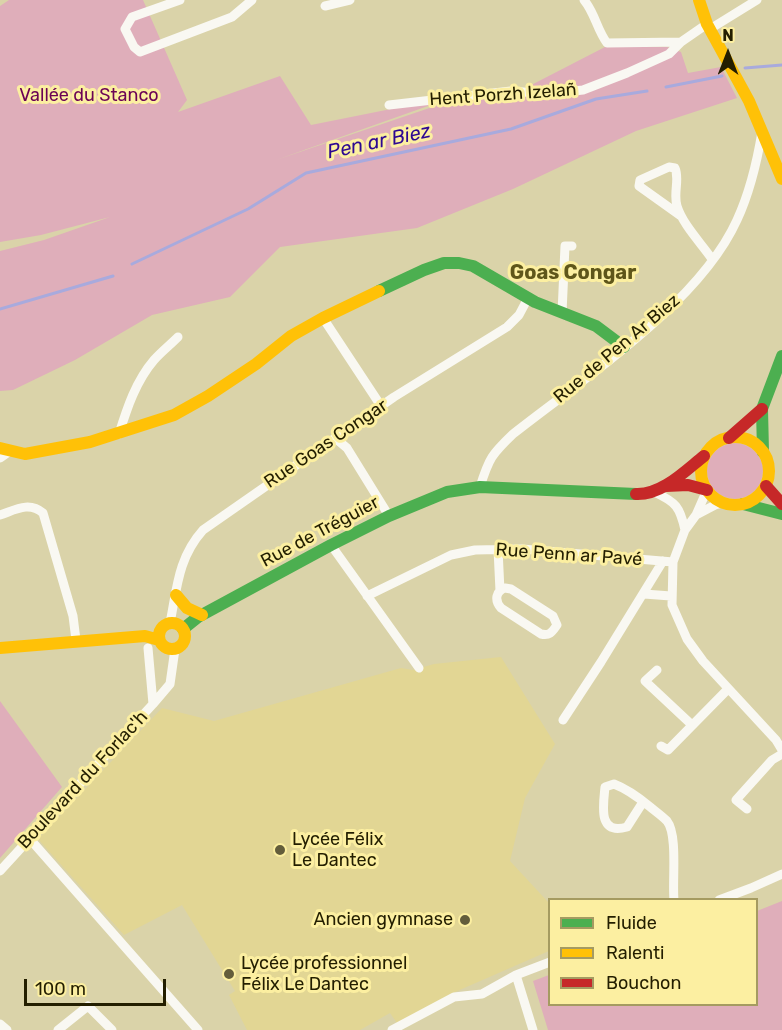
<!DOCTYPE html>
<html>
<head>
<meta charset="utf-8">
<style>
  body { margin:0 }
  #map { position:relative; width:782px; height:1030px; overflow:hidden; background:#dad3a9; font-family:Rubik,sans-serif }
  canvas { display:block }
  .legend { position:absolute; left:548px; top:898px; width:210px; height:108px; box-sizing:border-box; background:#fcefa1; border:2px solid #a59b61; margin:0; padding:8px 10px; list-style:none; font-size:18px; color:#231e00 }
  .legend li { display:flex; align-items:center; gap:12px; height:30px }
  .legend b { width:30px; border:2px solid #a59b61 }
  .north { position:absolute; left:698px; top:24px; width:60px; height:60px; -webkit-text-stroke:4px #fcefa1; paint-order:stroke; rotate:0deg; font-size:16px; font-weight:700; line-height:24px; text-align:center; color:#231e00 }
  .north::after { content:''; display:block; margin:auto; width:21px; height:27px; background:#231e00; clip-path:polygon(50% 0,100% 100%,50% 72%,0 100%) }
  .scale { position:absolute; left:24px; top:979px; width:142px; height:27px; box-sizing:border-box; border:3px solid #231e00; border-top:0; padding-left:8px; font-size:18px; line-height:21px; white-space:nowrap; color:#231e00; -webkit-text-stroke:4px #fcefa1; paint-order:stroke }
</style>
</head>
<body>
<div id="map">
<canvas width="782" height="1030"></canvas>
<ul class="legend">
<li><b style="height:8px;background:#4caf50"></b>Fluide</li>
<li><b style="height:8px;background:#ffc107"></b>Ralenti</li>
<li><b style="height:8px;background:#c62828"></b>Bouchon</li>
</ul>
<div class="north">N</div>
<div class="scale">100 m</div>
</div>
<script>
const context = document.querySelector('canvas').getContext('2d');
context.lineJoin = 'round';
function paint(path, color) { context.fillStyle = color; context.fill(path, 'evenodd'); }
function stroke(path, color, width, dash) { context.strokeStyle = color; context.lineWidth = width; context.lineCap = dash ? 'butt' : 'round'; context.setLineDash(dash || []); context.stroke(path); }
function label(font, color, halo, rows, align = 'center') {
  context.font = font + ' Rubik,sans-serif'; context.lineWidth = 6; context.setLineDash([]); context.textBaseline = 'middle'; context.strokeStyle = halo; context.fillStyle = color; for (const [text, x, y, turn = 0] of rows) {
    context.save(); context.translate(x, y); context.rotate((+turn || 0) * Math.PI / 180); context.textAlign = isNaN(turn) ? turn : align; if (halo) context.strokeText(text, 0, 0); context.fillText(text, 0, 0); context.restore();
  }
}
paint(new Path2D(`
  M501,657L555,744L525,798L510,861L549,903V951L455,992L397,1023L390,1013L360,1030H247L229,995L235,991L182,905L124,935L38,839L162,708L214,721L401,668L413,670L434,664Z`), '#e2d694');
paint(new Path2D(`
  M9,0H143L187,100L178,112L280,76L311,125L456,96L276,160L459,98L508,97L605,47H667L681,52L688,73L721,67L737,98L636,131L513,189L417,228L280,247L230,297L152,315L75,360L13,390L0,391V251L44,240L110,217L41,235L0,242V6Z
  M707 471a28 28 0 1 1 56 0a28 28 0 1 1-56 0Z
  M0,701L62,787L0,858Z
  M782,901V1030H548L533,981L549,975L550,1004H756L757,911Z`), '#dfaeba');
stroke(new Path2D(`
  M745,68L782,65
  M666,87L722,76
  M132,264L248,209L306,173L511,129L596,99L647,91
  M0,309L113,276`), '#a8aadd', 3);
stroke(new Path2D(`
  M180,0L132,17L125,29L134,47L140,52L232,17L252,0
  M584,0C595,13 597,30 607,43L681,42
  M325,6L350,0
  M710,29L757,0
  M389,105L511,91L547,94L583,90L627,73L669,54L681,42L707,24
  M681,216L639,186L640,180L669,167L675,168C680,179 673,193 677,206C683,225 701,243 712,259
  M562,313L565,246H572
  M323,318L381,406
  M119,434C127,408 136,381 154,360C161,352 170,345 178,337
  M335,438L347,448L389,516
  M0,458L10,451
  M480,487C489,458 492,454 513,434C585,377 699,304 737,220C750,192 757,162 762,132
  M707,490L696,515L685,530L673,562L672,605L687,639L703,661L776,740L782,750
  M654,492C676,502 680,507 685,530
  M0,515C15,510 29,501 43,513L73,616L76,640
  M696,515L715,505L723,503
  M331,545L419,668
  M498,549L500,591
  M505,588L511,589L553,616L557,625C552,632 550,636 541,634L501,608C494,600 496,591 505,588Z
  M644,594L671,596
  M367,596L451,555L475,550L522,549L673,562
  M170,623C177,588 178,558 203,530L394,397L507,327L519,315L528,298
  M657,670L645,681L692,725
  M153,704L170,684L175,649
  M563,720L601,662L663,561
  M661,746L668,750L728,689
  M643,802L627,827C598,835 603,807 605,787L614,784C627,789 638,797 649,806C655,811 662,816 667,821C678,835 672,881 674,900
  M747,809L736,800L772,760L782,754
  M29,838L198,1030
  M0,871L153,704L148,648
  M719,900L751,888L782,874
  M516,975L533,1030
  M0,1024L7,1030
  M58,1030L88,1006L112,1030
  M392,1030L454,997L482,994L516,975L550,962`), '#f9f8f2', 9);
stroke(new Path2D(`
  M379,291L424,270L444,263H459L473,266L535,302L596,326L624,347
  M763,452L762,409L782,356
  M743,504L782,514
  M183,629L198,617L331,545L389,516L447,492L480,487L636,494`), '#4caf50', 12);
stroke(new Path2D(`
  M699,0L707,24L749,101L782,179
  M701 471a34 34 0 1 1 68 0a34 34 0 1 1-68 0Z
  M0,448L25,454L90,442L174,415L208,396L256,364L291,336L323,318L379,291
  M176,595L187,608L202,615
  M159 636a13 13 0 1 1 26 0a13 13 0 1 1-26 0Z
  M0,648L145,636L159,640`), '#ffc107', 12);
stroke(new Path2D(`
  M729,438L762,409
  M666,486L688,485L707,490
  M766,486L782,504
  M636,494C662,495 685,471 704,456`), '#c62828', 12);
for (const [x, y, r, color] of [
  [280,850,6,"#635d3b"],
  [465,920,6,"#635d3b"],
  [229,974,6,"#635d3b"]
]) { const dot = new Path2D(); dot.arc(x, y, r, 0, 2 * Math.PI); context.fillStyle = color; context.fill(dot); stroke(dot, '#fcefa1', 2); }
label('18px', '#231e00', '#fcefa1', [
  ["Hent Porzh Izelañ",503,95,-4],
  ["Rue de Pen Ar Biez",617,349,-40],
  ["Rue Goas Congar",326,444,-34],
  ["Rue de Tréguier",320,532,-28],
  ["Rue Penn ar Pavé",569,555,4],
  ["Boulevard du Forlac'h",83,780,-47]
]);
label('18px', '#6b0255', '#fcefa1', [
  ["Vallée du Stanco",89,96]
]);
label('18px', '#231e00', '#fcefa1', [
  ["Lycée Félix",292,840],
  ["Le Dantec",292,861],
  ["Ancien gymnase",453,920,"right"],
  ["Lycée professionnel",241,964],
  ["Félix Le Dantec",241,985]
], 'left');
label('italic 20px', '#2d0892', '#fcefa1', [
  ["Pen ar Biez",379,142,-12]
]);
label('bold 20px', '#5f561a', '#fcefa1', [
  ["Goas Congar",573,273]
]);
</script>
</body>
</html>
